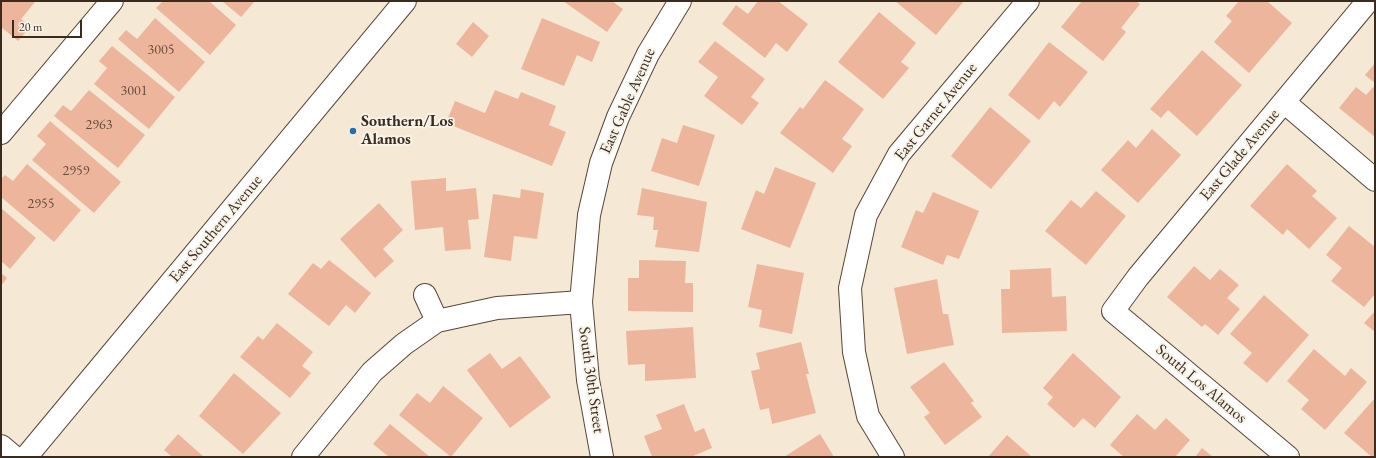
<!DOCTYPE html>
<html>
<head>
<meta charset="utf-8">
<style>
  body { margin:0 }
  #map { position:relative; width:1376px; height:458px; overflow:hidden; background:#f5e8d5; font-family:"EB Garamond",serif }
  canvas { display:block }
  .frame { position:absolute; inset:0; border:2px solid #3b2a1e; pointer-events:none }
  .scale { position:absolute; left:12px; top:20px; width:70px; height:18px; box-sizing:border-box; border:2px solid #3b2a1e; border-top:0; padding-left:5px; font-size:12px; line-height:14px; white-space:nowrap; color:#3b2a1e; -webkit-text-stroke:3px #f7f3e8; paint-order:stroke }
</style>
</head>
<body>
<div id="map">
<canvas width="1376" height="458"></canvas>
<div class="frame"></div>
<div class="scale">20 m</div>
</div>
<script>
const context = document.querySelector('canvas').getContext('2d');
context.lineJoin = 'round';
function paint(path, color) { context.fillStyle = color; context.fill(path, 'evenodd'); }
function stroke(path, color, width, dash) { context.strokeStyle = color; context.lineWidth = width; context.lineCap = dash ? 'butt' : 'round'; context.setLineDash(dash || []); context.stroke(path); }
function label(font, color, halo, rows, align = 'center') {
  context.font = font + ' "EB Garamond",serif'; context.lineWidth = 4; context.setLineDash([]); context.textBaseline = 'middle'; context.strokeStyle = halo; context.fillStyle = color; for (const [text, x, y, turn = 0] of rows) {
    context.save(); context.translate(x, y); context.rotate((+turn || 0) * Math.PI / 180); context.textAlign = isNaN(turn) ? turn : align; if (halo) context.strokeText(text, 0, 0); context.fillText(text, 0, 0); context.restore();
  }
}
paint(new Path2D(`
  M1,1H33L35,2L21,19L30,27L18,41L1,27Z
  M163,1H209L236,25L210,55L156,8Z
  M222,1H255L241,17Z
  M563,1H612L623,9L607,32Z
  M758,1H778L808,24L787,52L776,43L765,58L722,24L736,5L748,14Z
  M895,1H964L936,35Z
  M1082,1H1136L1140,4L1121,28L1126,32L1103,61L1061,27Z
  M1239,1H1267L1292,23L1249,73L1214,42L1232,21L1226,16Z
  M879,12L916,43L901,62L909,68L883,99L838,62Z
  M155,18L205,62L179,92L118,39L126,30L137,39Z
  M542,18L600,42L592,62L577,55L564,86L521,69Z
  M473,22L489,36L472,57L456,44Z
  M715,41L765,79L751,97L759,103L742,125L704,96L718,77L698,62Z
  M1049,42L1088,72L1060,107L1054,101L1039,120L1008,95Z
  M112,46L175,97L149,129L94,84L107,68L99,61Z
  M1202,50L1242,85L1197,136L1168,110L1161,118L1150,109Z
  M1375,63V83L1365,75Z
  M825,80L864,109L842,139L852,146L833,173L780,133L800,107L803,109Z
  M1375,85V137L1339,108L1356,87L1366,95Z
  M89,90L145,135L118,168L54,116L63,105L71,111Z
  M495,90L518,99L521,92L556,106L549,125L566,132L552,166L446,123L455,101L485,113Z
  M990,107L1031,141L991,189L951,156Z
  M50,121L121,182L94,213L32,160L46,144L37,136Z
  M683,125L715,135L699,186L651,171L662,138L677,143Z
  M1152,129L1181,155L1138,203L1101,170L1128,140L1136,148Z
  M27,164L81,210L54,242L1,197V179L5,175L13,181Z
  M1287,164L1317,191L1312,196L1337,218L1309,249L1287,229L1283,235L1250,206Z
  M775,167L816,183L790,248L741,229L756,190L764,194Z
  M446,178V191L476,188L479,219L468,220L471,249L445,251L443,227L415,230L411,181Z
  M642,188L707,202L699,252L655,247L658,230H653L654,217L637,215Z
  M521,189L544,193L537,239L514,236L511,261L484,257L493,194L520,198Z
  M1096,191L1126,216L1086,265L1045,231L1071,200L1081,208Z
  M933,192L979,211L959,259L947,255L943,265L901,247L916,210L923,213Z
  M379,203L403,230L383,249L394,261L375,278L340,239Z
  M1,208L36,238L10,269L1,261Z
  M1349,226L1375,247V294L1364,307L1331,281L1342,268L1326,255Z
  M329,260L371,293L355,313L346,305L329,326L288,294L313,263L321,269Z
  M639,260L686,261L685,283H693V312L628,311V278H639Z
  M757,264L804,273L792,334L759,327L762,310L748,307Z
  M1194,266L1210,280L1220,269L1239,285L1227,298L1240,309L1218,335L1205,324L1202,327L1167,297Z
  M1051,268L1052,297L1066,296L1067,331L1002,333L1001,289H1010V270Z
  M1,273L7,278L1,286Z
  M937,279L943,314H948L954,345L907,354L894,288Z
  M1264,295L1309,335L1267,383L1243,363L1252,353L1230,334Z
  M1375,311V332L1364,323Z
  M277,323L313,352L302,366L311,373L290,398L240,357L258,336L263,340Z
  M693,327L696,378L645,381V364L628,365L626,331Z
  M801,342L809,374H806L816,413L772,424L769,408L760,410L751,371L760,369L756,353Z
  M1314,349L1345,376L1351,368L1367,382L1325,430L1301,409L1309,400L1287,381Z
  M490,353L502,369L520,356L551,397L510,428L467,370Z
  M1073,353L1121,397L1095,428L1083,418L1074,428L1047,404L1053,397L1043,388Z
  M944,362L974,401L971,403L982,417L945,445L924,417L930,413L910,387Z
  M234,373L281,413L243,454L199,416Z
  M443,386L483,418L451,457L399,415L417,393L430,403Z
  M1375,398V457H1372L1344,433Z
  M684,404L695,432L704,428L712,448L691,457H652L644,436L662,429L656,415Z
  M1137,414L1155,430L1166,418L1190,440L1175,457H1124L1110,445Z
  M390,424L430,457H389L373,444Z
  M178,434L204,457H172L164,450Z
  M820,434L834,457H784Z
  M1007,435L1032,457H988Z
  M1202,448L1213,457H1195Z`), '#edb69c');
const street = new Path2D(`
  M1284,102L1375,180
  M1,133L112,1
  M425,295L437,321
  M1,446L14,457
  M303,457L372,372L404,344L437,321L497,308L581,302
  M602,457L588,380L581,302L589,215L601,163L618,117L648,54L680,1
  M893,457L868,416L854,352L850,288L866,215L899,154L1028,1
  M1288,457L1113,311L1138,277L1368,1`);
const secondary = new Path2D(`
  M26,457L405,1`);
stroke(street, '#574639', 24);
stroke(secondary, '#574639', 24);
stroke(street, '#fff', 22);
stroke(secondary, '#fff', 22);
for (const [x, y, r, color] of [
  [353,131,4,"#1f6fb2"]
]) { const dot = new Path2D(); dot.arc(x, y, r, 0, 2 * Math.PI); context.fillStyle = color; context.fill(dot); stroke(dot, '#f7f3e8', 1.5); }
label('14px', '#684d3e', null, [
  ["3005",161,50],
  ["3001",134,91],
  ["2963",99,125],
  ["2959",76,171],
  ["2955",41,204]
]);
label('16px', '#3b2a1e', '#f7f3e8', [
  ["East Gable Avenue",628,101,-66],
  ["East Garnet Avenue",936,112,-51],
  ["East Glade Avenue",1240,155,-50],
  ["East Southern Avenue",216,229,-50],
  ["South 30th Street",591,380,82],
  ["South Los Alamos",1201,384,40]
]);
label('bold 16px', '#3b2a1e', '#f7f3e8', [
  ["Southern/Los",361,122],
  ["Alamos",361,140]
], 'left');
</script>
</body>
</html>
